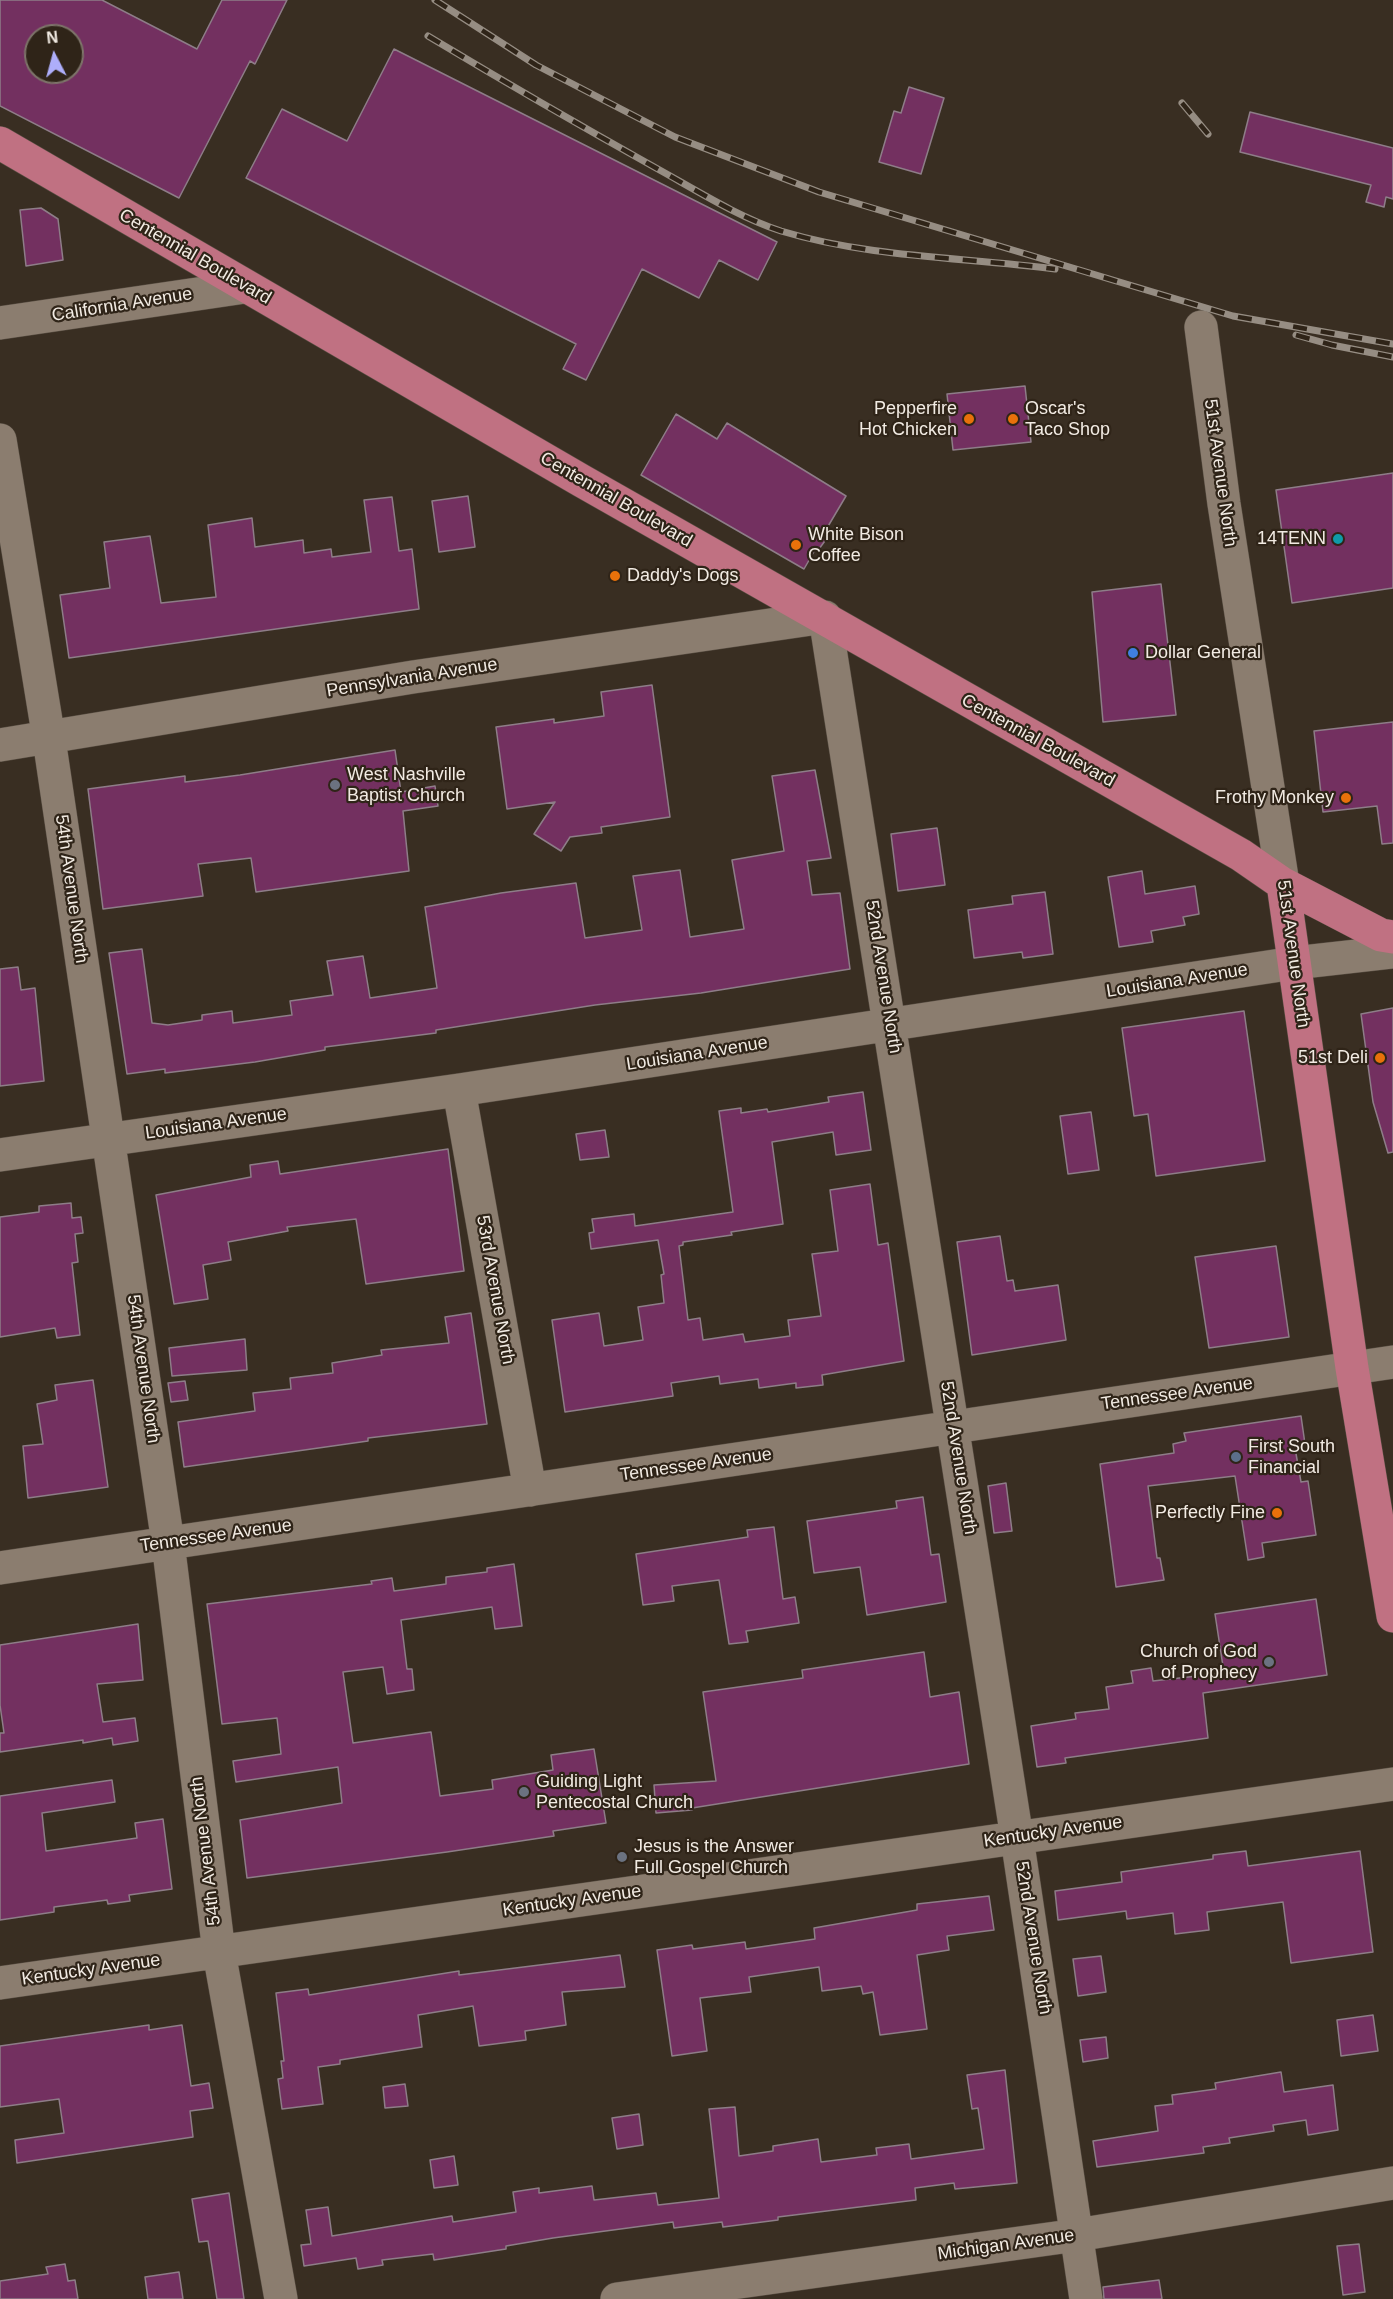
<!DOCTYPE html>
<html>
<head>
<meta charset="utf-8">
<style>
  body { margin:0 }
  #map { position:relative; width:1393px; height:2299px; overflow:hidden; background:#392e22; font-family:Helvetica,sans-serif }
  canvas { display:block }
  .north { position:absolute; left:24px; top:24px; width:60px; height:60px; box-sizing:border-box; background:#2f2418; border:2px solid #7d7469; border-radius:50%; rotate:354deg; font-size:16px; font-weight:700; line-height:24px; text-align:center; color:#f2ebe3 }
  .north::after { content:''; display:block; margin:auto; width:21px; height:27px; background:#aeaefa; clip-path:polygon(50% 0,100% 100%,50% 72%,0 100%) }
</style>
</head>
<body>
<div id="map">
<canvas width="1393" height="2299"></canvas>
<div class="north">N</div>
</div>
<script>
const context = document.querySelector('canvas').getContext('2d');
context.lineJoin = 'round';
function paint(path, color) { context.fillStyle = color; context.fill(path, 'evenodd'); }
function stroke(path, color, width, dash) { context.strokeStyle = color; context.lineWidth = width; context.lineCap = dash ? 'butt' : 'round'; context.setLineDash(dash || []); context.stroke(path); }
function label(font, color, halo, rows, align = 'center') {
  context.font = font + ' Helvetica,sans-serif'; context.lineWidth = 4.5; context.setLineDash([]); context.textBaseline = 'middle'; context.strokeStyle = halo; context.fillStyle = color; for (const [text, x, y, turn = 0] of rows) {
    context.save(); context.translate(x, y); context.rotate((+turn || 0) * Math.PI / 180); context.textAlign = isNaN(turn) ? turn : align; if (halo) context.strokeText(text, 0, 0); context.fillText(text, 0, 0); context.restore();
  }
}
const building = new Path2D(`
  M0,0H102L197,49L222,0H287L255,64L250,61L179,198L0,106ZM36,36H72V72H36Z
  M394,49L777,242L758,280L719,260L699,298L642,269L586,380L563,369L576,344L246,178L282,109L347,141Z
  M909,87L944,98L921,174L879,162L894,111L901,113Z
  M1250,112L1393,148V199L1386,197L1384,207L1366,202L1371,185L1240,152Z
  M41,208L58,219L63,260L26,266L20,210Z
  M1025,386L1031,442L953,450L947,394Z
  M676,414L717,439L727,423L846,496L827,528L831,530L830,534L819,549L816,548L804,569L641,475Z
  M1393,473V588L1292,603L1276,490Z
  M468,496L475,547L439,552L432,501Z
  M392,497L399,551L412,549L419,609L69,658L60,595L110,588L104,542L150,536L161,603L216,597L208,525L252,518L255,547L303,540L304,553L331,549L332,557L371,552L364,500Z
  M1161,584L1176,715L1103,722L1092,592Z
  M652,685L670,817L601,827L602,833L570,837L561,851L534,834L555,802L507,809L496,727L554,719V723L604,716L601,692Z
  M1393,722V843L1382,844L1377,806L1323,812L1314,731Z
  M395,750L401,792L435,786L438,806L403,811L409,871L256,892L251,858L198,864L203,896L103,909L88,789L185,776V782L240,775Z
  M815,770L831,858L807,861L812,895L840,893L850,969L701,993L595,1005L436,1030V1033L325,1047V1050L255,1062L165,1073V1069L127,1074L109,953L142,949L152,1023L168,1025L202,1020V1015L232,1011L233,1023L292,1015L290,1001L333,995L327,961L363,956L370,998L437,988L425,907L501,893L576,883L585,938L642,930L633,876L680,870L690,937L744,929L732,860L784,851L772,776Z
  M937,828L945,885L898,891L891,834Z
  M1142,871L1145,894L1195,886L1199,914L1183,917L1185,925L1151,931L1153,942L1119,947L1108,877Z
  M1045,892L1053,954L1023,958L1022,952L974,958L968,910L1013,904L1012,896Z
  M18,967L21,990L35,988L44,1081L0,1086V969Z
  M1393,1008V1152L1388,1153L1373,1102L1361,1014Z
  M1244,1011L1265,1161L1156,1176L1148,1114L1134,1116L1122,1028Z
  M863,1092L871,1150L836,1155L833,1132L772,1142L783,1224L731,1232L732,1235L683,1242V1245L679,1246L688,1320L700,1318L703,1340L743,1334L745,1342L790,1336L788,1320L821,1316L812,1254L838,1251L830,1190L870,1184L878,1245L888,1243L904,1361L822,1375L823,1385L796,1388V1383L759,1388L758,1379L720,1384L719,1376L671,1383L673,1396L565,1412L552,1320L599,1313L604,1346L643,1340L638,1307L664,1303L661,1275L664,1274L658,1240L591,1249L589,1233L594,1232L592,1219L634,1214L635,1226L733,1212L719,1111L741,1108V1113L767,1109L768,1112L829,1102L828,1097Z
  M1091,1112L1099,1170L1068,1174L1060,1116Z
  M605,1130L609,1157L580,1160L576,1134Z
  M448,1149L464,1271L366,1284L356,1219L287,1227L288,1231L228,1242L231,1260L203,1265L208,1299L174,1304L156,1195L251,1177L250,1165L278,1161L280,1174Z
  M71,1203L72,1218L81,1217L83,1233L75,1234L78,1262L72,1263L80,1335L57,1338L55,1328L0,1337V1217L39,1212V1206Z
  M1000,1236L1007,1281L1013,1280L1015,1291L1058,1285L1066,1340L972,1355L957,1242Z
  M1276,1246L1289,1337L1209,1348L1195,1257Z
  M471,1313L487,1424L368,1438V1441L184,1467L178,1422L255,1411L253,1393L291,1389L290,1378L333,1373L332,1363L382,1355L381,1350L449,1343L445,1317Z
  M245,1339L247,1370L172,1376L169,1348Z
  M93,1380L108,1487L28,1498L23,1446L43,1444L37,1404L57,1400L55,1385Z
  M185,1381L188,1400L171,1402L168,1383Z
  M1301,1416L1305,1444L1295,1448L1301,1482L1308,1481L1316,1535L1262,1543L1264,1557L1248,1560L1235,1476L1148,1486L1157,1558H1160L1164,1580L1116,1587L1100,1464L1174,1453L1173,1444L1186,1441L1184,1433Z
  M1006,1483L1012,1531L994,1533L988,1486Z
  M923,1497L931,1555L939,1554L946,1602L867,1615L860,1567L814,1573L807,1521L897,1508L896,1501Z
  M774,1527L783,1599L795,1597L799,1623L746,1631L748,1642L729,1644L719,1580L672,1586L674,1601L643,1605L636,1554L748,1537L747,1530Z
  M514,1564L522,1626L495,1629L492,1607L401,1620L407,1669H412L414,1690L387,1694L383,1667L343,1672L353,1743L431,1732L440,1796L493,1789L492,1780L553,1770L551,1755L594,1749L606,1823L553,1831L554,1836L447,1852L247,1878L240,1820L342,1803L338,1767L236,1782L233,1761L281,1754L277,1718L222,1724L207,1604L372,1584L371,1581L392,1578L394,1591L446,1584V1577L487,1572V1568Z
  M1316,1599L1327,1675L1203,1693L1208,1738L1065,1758L1066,1763L1037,1767L1031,1726L1076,1719L1075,1713L1109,1709L1106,1687L1133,1683L1131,1671L1151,1668L1153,1681L1224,1673L1215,1614Z
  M138,1624L143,1680L97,1684L103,1722L135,1718L138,1741L113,1745L112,1738L83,1743V1740L0,1752V1733H4L0,1705V1645Z
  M924,1652L930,1697L959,1692L969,1764L692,1808V1810L656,1813L654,1785L716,1781L703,1692L803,1678L802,1670Z
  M112,1780L115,1802L42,1813L46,1851L137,1838L135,1823L163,1819L172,1889L129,1895L130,1901L108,1904L107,1900L54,1907V1912L0,1920V1796Z
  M1246,1851L1248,1866L1360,1851L1373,1952L1291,1963L1283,1902L1207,1912L1209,1930L1175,1934L1173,1913L1127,1919L1126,1911L1058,1920L1055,1891L1122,1882L1121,1872L1213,1859V1855Z
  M989,1896L994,1930L947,1936L949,1950L917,1955L927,2029L880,2035L873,1992L863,1994L861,1986L822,1991L819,1967L749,1977L751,1992L700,1998L707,2051L672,2056L657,1950L692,1945L693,1949L745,1942L746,1949L815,1939L814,1928L917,1910V1904Z
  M620,1955L625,1987L562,1992L566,2025L525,2031L526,2040L479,2046L473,2006L418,2015L422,2047L340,2060V2064L318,2067L323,2104L282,2109L278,2079L283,2078L281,2061H284L276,1993L308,1989L309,1995L459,1971V1975Z
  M1101,1956L1106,1992L1078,1996L1073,1959Z
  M1373,2015L1378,2051L1341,2056L1337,2020Z
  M149,2025V2030L182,2025L191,2086L209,2083L213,2108L190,2111L193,2137L17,2163L15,2140L64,2133L59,2099L0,2107V2046Z
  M1106,2037L1108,2058L1083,2062L1080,2040Z
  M1005,2070L1017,2183L955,2189L954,2183L915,2188L916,2200L778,2217V2220L723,2227L722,2222L674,2228L673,2222L553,2238L506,2246V2249L434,2260L433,2254L382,2260L383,2265L358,2269L356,2258L304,2266L301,2245L311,2244L306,2210L328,2207L332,2236L452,2216L453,2222L516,2212L513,2192L539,2188V2193L592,2186L594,2200L656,2193L658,2205L719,2198L709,2109L735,2107L739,2156L773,2151V2146L818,2139L821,2162L877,2155L876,2148L909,2144L911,2159L984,2149L978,2108L972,2109L967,2075Z
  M1281,2072L1284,2092L1333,2085L1338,2130L1308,2135L1306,2120L1273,2125L1274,2131L1229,2138L1230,2143L1203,2147L1204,2153L1097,2167L1093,2141L1158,2131L1155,2106L1173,2104L1172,2095L1216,2089L1215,2083Z
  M405,2084L408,2106L385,2108L383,2087Z
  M639,2114L643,2145L617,2149L612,2118Z
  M454,2156L458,2185L434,2188L430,2160Z
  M229,2193L244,2299H217L208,2241L199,2242L192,2199Z
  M1359,2244L1365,2292L1343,2295L1337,2246Z
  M65,2264L68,2281L75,2280L78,2299H0V2281L48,2274L46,2267Z
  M179,2272L183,2299H148L145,2277Z
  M1159,2280L1162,2299H1104L1103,2287Z`);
paint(building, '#733060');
stroke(building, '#8e7d88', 1.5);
const minor = new Path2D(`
  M0,323L245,287
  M1201,327L1224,504L1283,884
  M0,440L49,739L168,1543L219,1952L281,2299
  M0,745L413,677L825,617L1017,1838L1086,2299
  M459,1090L530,1490
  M0,1155L459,1090L1294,963L1393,952
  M0,1568L1393,1362
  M0,1983L1393,1784
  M617,2299L1077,2235L1393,2183`);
const major = new Path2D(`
  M0,143L582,481L1241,855L1283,884L1381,935L1393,937
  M1283,884L1352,1368L1393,1616`);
stroke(minor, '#574d42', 34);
stroke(major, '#574d42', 34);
stroke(minor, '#8b7d6f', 33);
stroke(major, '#c07182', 33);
const rail = new Path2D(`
  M435,0L536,65L675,137L819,192L1233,316L1393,344
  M428,36C503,81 579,125 656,168C696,190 738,217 781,231C871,258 963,257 1055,269
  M1182,103L1208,134
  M1296,335L1332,345L1393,357`);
stroke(rail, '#968d83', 7);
stroke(rail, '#2f2418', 4.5, [14]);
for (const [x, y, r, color] of [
  [969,419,6,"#e8710a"],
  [1013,419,6,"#e8710a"],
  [1338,539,6,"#0f9aa8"],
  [796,545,6,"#e8710a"],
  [615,576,6,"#e8710a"],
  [1133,653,6,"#3f7fe0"],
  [335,785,6,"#6b7280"],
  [1346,798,6,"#e8710a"],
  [1380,1058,6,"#e8710a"],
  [1236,1457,6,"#5c6f8a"],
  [1277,1513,6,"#e8710a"],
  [1269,1662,6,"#6b7280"],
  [524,1792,6,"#6b7280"],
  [622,1857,6,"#6b7280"]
]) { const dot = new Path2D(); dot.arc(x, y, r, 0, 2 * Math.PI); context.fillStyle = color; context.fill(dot); stroke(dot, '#2f2418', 2); }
label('18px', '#f2ebe3', '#2f2418', [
  ["Centennial Boulevard",195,257,30],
  ["California Avenue",122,305,-9],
  ["51st Avenue North",1220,473,82],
  ["Centennial Boulevard",616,500,30],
  ["Pennsylvania Avenue",412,678,-9],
  ["Centennial Boulevard",1038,741,29],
  ["54th Avenue North",71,889,82],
  ["51st Avenue North",1293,954,82],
  ["52nd Avenue North",883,977,81],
  ["Louisiana Avenue",1177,981,-9],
  ["Louisiana Avenue",697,1054,-9],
  ["Louisiana Avenue",216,1124,-8],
  ["53rd Avenue North",495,1290,80],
  ["54th Avenue North",143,1369,82],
  ["Tennessee Avenue",1177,1394,-8],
  ["52nd Avenue North",958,1458,81],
  ["Tennessee Avenue",696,1465,-8],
  ["Tennessee Avenue",216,1536,-8],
  ["Kentucky Avenue",1053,1832,-8],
  ["54th Avenue North",206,1851,-97],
  ["Kentucky Avenue",572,1901,-8],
  ["52nd Avenue North",1033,1938,81],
  ["Kentucky Avenue",91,1970,-8],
  ["Michigan Avenue",1006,2245,-8]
]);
label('18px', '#f2ebe3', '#2f2418', [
  ["Pepperfire",957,409,"right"],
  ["Hot Chicken",957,430,"right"],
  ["Oscar's",1025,409],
  ["Taco Shop",1025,430],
  ["White Bison",808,535],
  ["Coffee",808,556],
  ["14TENN",1326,539,"right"],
  ["Daddy's Dogs",627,576],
  ["Dollar General",1145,653],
  ["West Nashville",347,775],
  ["Baptist Church",347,796],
  ["Frothy Monkey",1334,798,"right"],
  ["51st Deli",1368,1058,"right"],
  ["First South",1248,1447],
  ["Financial",1248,1468],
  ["Perfectly Fine",1265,1513,"right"],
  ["Church of God",1257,1652,"right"],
  ["of Prophecy",1257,1673,"right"],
  ["Guiding Light",536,1782],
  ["Pentecostal Church",536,1803],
  ["Jesus is the Answer",634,1847],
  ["Full Gospel Church",634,1868]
], 'left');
</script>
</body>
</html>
